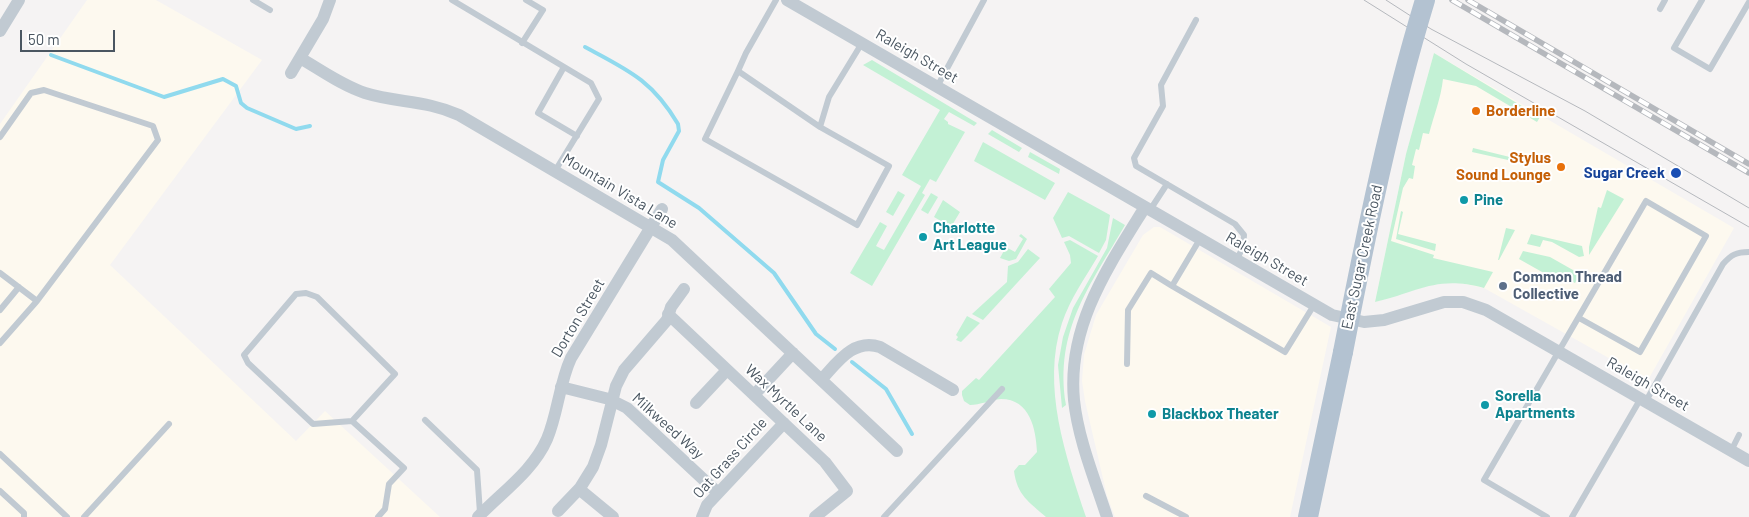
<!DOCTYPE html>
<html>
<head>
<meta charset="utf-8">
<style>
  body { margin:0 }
  #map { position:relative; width:1749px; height:517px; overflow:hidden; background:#f5f3f3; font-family:Barlow,sans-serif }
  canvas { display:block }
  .scale { position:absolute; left:20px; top:30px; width:95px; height:22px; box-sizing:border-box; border:2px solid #4a5661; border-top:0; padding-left:6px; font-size:15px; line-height:18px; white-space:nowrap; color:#4a5661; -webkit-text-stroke:4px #fff; paint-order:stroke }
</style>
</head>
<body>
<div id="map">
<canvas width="1749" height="517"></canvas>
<div class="scale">50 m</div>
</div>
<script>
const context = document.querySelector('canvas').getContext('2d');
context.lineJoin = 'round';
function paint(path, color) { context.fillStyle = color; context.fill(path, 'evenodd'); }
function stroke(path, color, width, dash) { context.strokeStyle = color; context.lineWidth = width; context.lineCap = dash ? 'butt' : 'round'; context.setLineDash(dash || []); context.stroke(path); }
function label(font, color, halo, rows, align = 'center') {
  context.font = font + ' Barlow,sans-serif'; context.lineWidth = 4; context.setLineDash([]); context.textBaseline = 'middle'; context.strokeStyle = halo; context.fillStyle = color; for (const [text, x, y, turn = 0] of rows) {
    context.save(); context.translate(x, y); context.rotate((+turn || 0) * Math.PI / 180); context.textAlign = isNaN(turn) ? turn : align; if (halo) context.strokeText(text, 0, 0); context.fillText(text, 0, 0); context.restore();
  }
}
paint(new Path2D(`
  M87,0H156L262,60L110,265L296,441L325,411L440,517H0V124Z
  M1434,53L1734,228L1648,380L1484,288L1460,283H1436L1375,302L1406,154Z
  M1154,227H1160L1331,327L1290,517H1115L1107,496L1085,401L1082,381L1084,355L1096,315L1143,235Z`), '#fdf9ef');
paint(new Path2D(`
  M1434,53L1540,117L1537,122L1476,86L1443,79C1441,98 1434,115 1429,134L1423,133L1419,150L1416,149L1412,165L1415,166L1413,179L1409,178L1403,188L1391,241L1434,255L1433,258L1493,272L1484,288C1436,275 1419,292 1375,302L1406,154Z
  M872,60L977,123L974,126L949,112L944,119L948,122V124L965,132L936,182L930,179L922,193L925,195L872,286L850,273L880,222L887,226L876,246L884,250L921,186L902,175L940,110L863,65Z
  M992,130L1022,148L1019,152L988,134Z
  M983,142L1055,183L1045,200L974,161Z
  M1473,148L1518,159L1517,162L1472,152Z
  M1030,152L1060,169L1059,174L1028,157Z
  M1607,190L1624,199L1589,255V247L1598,207L1601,208Z
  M898,191L905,195L893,216L886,212Z
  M1068,192L1110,215L1106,240L1099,253L1069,236L1062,238L1053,218Z
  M931,193L938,197L928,214L921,210Z
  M943,200L960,212L951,227L934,217Z
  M1401,211L1403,212L1398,234L1436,244L1435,251L1396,239Z
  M1113,218L1125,225C1090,286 1054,330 1066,405L1062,408L1058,365L1063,337L1073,308L1107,248Z
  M1506,228L1515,230L1499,260H1498Z
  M1021,234L1027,239L1016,259L1009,261L1000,258L1006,247L1015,252L1023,239L1019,236Z
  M1531,234L1582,246L1584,256L1579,257L1552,242L1543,240L1540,247L1527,244Z
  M1070,240L1098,256C1085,278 1070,299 1062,323C1041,386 1066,457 1086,517H1046C1029,502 1017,495 1014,471L1019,465H1025L1037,452C1036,429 1030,399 1001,399C990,400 980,405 970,405L964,401L962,395V391L976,378L979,380L1055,297L1049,289L1071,263L1070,255L1064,242Z
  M1028,249L1040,258L983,320L972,314L1007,282L1008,266L1018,262Z
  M1523,251L1550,257L1580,274L1575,283L1563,276L1558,281L1519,259Z
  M967,316L980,323L961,342L956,340L958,337L956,335Z`), '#c3f1d5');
stroke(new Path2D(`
  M585,47C628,70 652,80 678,124L679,131L663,160L658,182L699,208L774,273L816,334L835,349
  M51,55L164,97L223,79L236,86L241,103L247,108L296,129L310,126
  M852,362L886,389L912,434`), '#90daee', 4);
stroke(new Path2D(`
  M253,0L270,10
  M452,0L591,83L599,99L555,171
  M776,0L746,53L738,71L820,127
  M1702,0L1674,48L1710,69L1749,2
  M1660,9L1665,0
  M1196,20L1161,85L1163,106L1134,158L1136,166L1235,224L1244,235L1243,247L1236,261
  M522,43L543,10L526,0
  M564,67L538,113L577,136
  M738,71L705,139L857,225L889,166L820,127L829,97L862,43
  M937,87L984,0
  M0,137L31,93L44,90L153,126L158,140L37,301L0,343
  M1150,210L1167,184
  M1200,239L1172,286L1285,352L1314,305
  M0,273L37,301
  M0,310L19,287
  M1127,364L1128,310L1151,273L1172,286
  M1646,401L1723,264C1731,255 1736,252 1749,252
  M425,420L477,470L480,513
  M352,421L395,374L317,297L306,293L296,294L244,355L248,363L313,424L352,421L404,468L389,484L385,509L378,517
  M1731,451L1739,435
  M0,454L67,517
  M0,491L24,513V517
  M1146,496L1186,517
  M84,517L169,424
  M884,517L1002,389
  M1547,517L1484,480L1646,201L1706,236L1640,352L1579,318
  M1572,517L1641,398`), '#c1cad2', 6);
stroke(new Path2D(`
  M787,0L1332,315L1364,322L1384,320L1444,302H1463L1486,310L1749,461
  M0,31L19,0
  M300,58C321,70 341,85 365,93C397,103 426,100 459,115L672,240L897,451
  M291,73L323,19L330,0
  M668,314L825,462L847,491L815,517
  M821,380C837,363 853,338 880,347L953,390
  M561,387L609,399L627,408L718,493
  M754,395L793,353
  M696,403L727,370
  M579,489L613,517
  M558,511L580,488L593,467L601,445L616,386L624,370L667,320L671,307L684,289
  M478,517C502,492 533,471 547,439C558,413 559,384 571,358L662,209
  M702,517L707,505L784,423
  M1107,517C1095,480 1078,439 1074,400C1067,326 1108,267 1145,207`), '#c1cad2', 12);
stroke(new Path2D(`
  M1308,517L1343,352`), '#b3c2d1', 20);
stroke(new Path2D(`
  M1364,0L1466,64L1749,227
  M1386,0L1431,29L1585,111L1749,208`), '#b5b8bd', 1);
const rail = new Path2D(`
  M1452,0L1749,173
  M1468,0L1749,164`);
stroke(rail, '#b5b8bd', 5.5);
stroke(rail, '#fff', 4, [11]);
stroke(new Path2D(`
  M1343,352C1366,234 1390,115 1425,0`), '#b3c2d1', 20);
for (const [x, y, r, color] of [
  [1476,111,5,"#e8710a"],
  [1561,167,5,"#e8710a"],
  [1676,173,6,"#1a4fb4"],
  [1464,200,5,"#0f9aa8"],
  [923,237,5,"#0f9aa8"],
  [1503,286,5,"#5c6f8a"],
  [1485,405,5,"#0f9aa8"],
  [1152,414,5,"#0f9aa8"]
]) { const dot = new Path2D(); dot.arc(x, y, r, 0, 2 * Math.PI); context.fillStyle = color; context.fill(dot); stroke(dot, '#fff', 2); }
label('15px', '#4a5661', '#fff', [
  ["Raleigh Street",917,56,30],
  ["Mountain Vista Lane",620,191,31],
  ["East Sugar Creek Road",1362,257,-78],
  ["Raleigh Street",1267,259,30],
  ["Dorton Street",578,318,-59],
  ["Raleigh Street",1648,384,30],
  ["Wax Myrtle Lane",786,403,43],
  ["Milkweed Way",668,426,42],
  ["Oat Grass Circle",730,458,-48]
]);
label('bold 15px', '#c56008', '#fff', [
  ["Borderline",1486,111],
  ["Stylus",1551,158,"right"],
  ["Sound Lounge",1551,175,"right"]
], 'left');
label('bold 15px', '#164399', '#fff', [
  ["Sugar Creek",1665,173]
], 'right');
label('bold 15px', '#0d838f', '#fff', [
  ["Pine",1474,200],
  ["Charlotte",933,228],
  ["Art League",933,245],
  ["Sorella",1495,396],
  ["Apartments",1495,413],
  ["Blackbox Theater",1162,414]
], 'left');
label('bold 15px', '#4e5e75', '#fff', [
  ["Common Thread",1513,277],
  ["Collective",1513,294]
], 'left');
</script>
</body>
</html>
